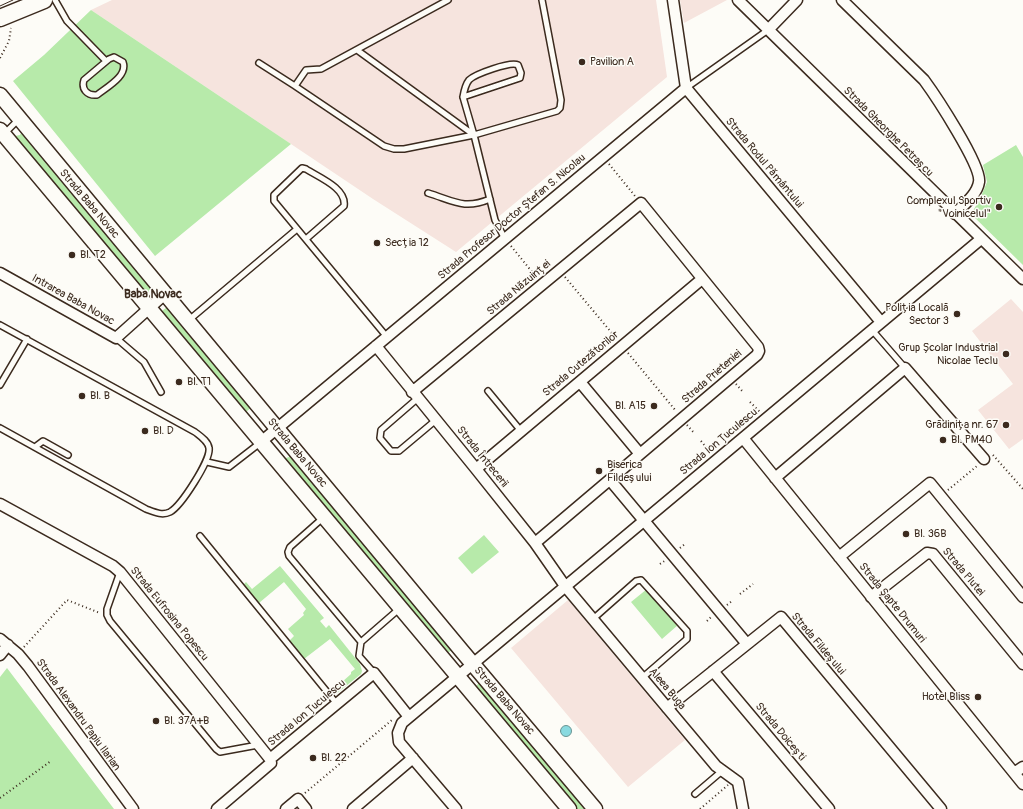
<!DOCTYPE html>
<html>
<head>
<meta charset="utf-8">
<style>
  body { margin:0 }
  canvas { display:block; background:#fdfcf7 }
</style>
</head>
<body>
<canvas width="1023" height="809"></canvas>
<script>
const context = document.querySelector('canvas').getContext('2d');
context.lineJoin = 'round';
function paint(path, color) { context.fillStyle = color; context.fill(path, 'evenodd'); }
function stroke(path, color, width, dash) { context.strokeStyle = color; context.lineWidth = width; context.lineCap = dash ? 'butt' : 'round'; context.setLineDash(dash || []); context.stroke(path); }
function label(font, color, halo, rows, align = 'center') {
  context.font = font + ' Pangolin,sans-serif'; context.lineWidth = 3; context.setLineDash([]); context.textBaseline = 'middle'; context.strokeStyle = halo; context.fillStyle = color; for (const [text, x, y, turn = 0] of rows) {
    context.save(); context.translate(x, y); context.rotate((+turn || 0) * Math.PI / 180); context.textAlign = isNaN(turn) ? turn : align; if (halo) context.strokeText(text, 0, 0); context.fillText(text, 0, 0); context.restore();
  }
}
paint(new Path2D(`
  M112,0H656L667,77L456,252L373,199L91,10Z
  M680,0H727L684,23Z
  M1011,299L1023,312V439L1009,449L978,410L1013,384L972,331Z
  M568,600L685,740L628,787L511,648Z`), '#f6e4de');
paint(new Path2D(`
  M91,10L291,144L155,256L13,81L44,55Z
  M22,131L152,289L149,290L148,296L15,136L20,135Z
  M1016,145L1023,157V265L971,214L980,199L987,182L983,165Z
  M167,307L251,408L247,411L248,416L159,310L162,311Z
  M290,453L452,650L446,654L283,459L289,457Z
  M484,535L499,552L472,574L458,558Z
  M280,566L324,618L320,621L326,628L329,625L360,664L362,671L361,674L336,694L333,690L351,674V672L355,669L330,639L304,659L289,641L294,636L288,629L304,615L303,613L306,609L284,582L259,603L243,585L246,582L252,589Z
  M647,589L678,625L662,639L631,602Z
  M7,668L114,809H0V677Z
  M479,682L589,809H577L482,696L476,687Z`), '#b7eaaa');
const water = new Path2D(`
  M560.5 731a5.5 5.5 0 1 1 11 0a5.5 5.5 0 1 1-11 0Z`);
paint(water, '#89dae0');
stroke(water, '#6a9492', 1);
const lane = new Path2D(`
  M55,0L67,21L106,61
  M357,50L474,135
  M114,57L123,62C128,76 107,87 97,95C87,96 81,89 84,80L109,59Z
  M259,63L295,86L306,70L321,69L448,0
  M295,86L384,146L394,149H404L474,135L557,111L560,108L561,100L542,0
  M686,88L768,30
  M463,97C464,91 465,85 469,80C475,74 511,61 518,65L521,73L520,78L463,97L474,135L495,220L505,239
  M4,134L18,120
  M428,193C454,201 464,210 490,199
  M306,239L344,206C347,188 318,177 306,169L302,168L274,195V201L387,337
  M189,320L297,229
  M0,325L195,432C200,436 208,441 209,448C211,460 181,506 170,512C162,516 154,512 146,509L0,428
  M872,330L905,368
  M116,338L144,362L161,392
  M0,385L27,339
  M488,391L521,431
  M418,398L381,430L380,438L391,451H399L436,420
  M35,447L43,441L68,455
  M207,462L229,467L260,443
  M324,517L290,547L288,552L289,556L361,642
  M200,536L337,704
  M120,572L107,609V615L110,621L216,749L220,752L258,745
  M593,619L636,581L641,580L687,631V639L642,678
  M374,673L359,656L361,642L399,609
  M695,794L722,771`);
const street = new Path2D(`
  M673,0L686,88L881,322
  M738,0L1023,279
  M842,0L924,80C935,95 982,166 979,182C977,195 963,205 955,214
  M768,30L797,0
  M0,273L116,338L165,294
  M376,346L476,469L535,543L565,586L716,766L738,782L743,809
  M580,382L640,454
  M412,392L641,203L758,347L759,351L757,355L535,543
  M743,438L1023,784
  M262,441L686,88
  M476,469L702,279
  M775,478L905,368L984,459
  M610,480L747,644
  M0,504L113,566L120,572L270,759
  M839,557L930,483L1023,597
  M871,597L927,553L933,554L1023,664
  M0,639L18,654L28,666L133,809
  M0,655L8,645
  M713,671L829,809
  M667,708L781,617L941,809
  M1014,773L1023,767
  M217,809L271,763L270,759L374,673L409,717
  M286,809L298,799L306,809
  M353,809L413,758
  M456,809L399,742L398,733L402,723L981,239`);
const secondary = new Path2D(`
  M0,95L461,650L595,809
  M0,130L569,809`);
const primary = new Path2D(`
  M0,18L44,0`);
stroke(lane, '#3b2a1e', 8);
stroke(street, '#3b2a1e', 13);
stroke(secondary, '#3b2a1e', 17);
stroke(primary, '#3b2a1e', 19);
stroke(new Path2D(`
  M0,58L9,41L11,28
  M609,164L635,196
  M511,246L537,278
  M565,277L616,338
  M628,353L676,411
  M736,384L743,392
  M750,402L760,412
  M687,425L695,434
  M701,441L710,452
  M993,455L1023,489
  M948,490L977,466
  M680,548L685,544
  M660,564L666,560
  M740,594L753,584
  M727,605L732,601
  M707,621L712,616
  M24,647L67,600L100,613
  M305,793L392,720
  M0,798L51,761
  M700,809L728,785`), '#3b2a1e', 2, [1, 3]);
stroke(lane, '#fdfcf7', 5);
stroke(street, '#fdfcf7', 10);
stroke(secondary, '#fdfcf7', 14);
stroke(primary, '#fdfcf7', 16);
stroke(new Path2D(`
  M0,6L13,0`), '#3b2a1e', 1);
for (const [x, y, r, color] of [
  [582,62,4,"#3b2a1e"],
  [999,207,4,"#3b2a1e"],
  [377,243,4,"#3b2a1e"],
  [72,255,4,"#3b2a1e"],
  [957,314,4,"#3b2a1e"],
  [1006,354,4,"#3b2a1e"],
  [179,382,4,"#3b2a1e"],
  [82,396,4,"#3b2a1e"],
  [654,406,4,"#3b2a1e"],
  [1006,425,4,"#3b2a1e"],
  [145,431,4,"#3b2a1e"],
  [943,440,4,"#3b2a1e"],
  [599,471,4,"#3b2a1e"],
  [906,534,4,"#3b2a1e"],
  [978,697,4,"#3b2a1e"],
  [156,721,4,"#3b2a1e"],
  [313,758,4,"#3b2a1e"]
]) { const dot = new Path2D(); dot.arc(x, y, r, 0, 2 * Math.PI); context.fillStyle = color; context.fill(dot); stroke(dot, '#fdfcf7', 1.5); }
label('11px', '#3b2a1e', '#fdfcf7', [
  ["Pavilion A",590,62],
  ["Complexul Sportiv",991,201,"right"],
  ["\"Voinicelul\"",991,214,"right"],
  ["Secția 12",385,243],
  ["Bl. T2",80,255],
  ["Poliția Locală",949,308,"right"],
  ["Sector 3",949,321,"right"],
  ["Grup Școlar Industrial",998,348,"right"],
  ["Nicolae Teclu",998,361,"right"],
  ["Bl. T1",187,382],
  ["Bl. B",90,396],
  ["Bl. A15",646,406,"right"],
  ["Grădinița nr. 67",998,425,"right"],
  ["Bl. D",153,431],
  ["Bl. PM40",951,440],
  ["Biserica",607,465],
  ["Fildeșului",607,478],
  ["Bl. 36B",914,534],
  ["Hotel Bliss",970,697,"right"],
  ["Bl. 37A+B",164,721],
  ["Bl. 22",321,758]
], 'left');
label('11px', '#3b2a1e', '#fdfcf7', [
  ["Strada Gheorghe Petrașcu",888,132,45],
  ["Strada Rodul Pământului",764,163,50],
  ["Strada Baba Novac",89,204,50],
  ["Strada Profesor Doctor Ștefan S. Nicolau",512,217,-40],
  ["Strada Năzuinței",519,288,-40],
  ["Intrarea Baba Novac",73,300,29],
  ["Strada Cutezătorilor",581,364,-40],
  ["Strada Prieteniei",712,377,-41],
  ["Strada Ion Țuculescu",719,442,-40],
  ["Strada Baba Novac",297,453,50],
  ["Strada Întrecerii",482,457,51],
  ["Strada Plutei",963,572,50],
  ["Strada Șapte Drumuri",892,603,51],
  ["Strada Eufrosina Popescu",169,614,51],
  ["Strada Fildeșului",818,644,50],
  ["Aleea Buga",667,689,50],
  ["Strada Baba Novac",504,701,49],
  ["Strada Ion Țuculescu",307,713,-40],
  ["Strada Alexandru Papiu Ilarian",78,715,54],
  ["Strada Doicești",780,732,50]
]);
label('bold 12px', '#3b2a1e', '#fdfcf7', [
  ["Baba Novac",153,295]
]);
</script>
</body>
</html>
